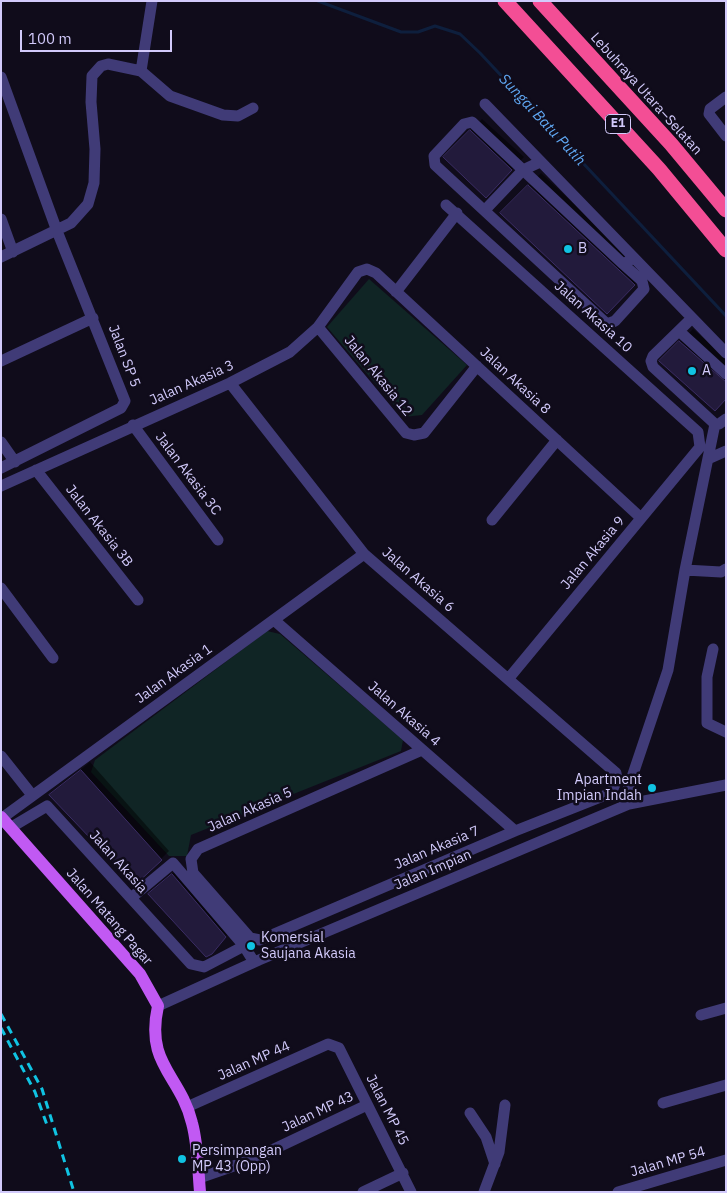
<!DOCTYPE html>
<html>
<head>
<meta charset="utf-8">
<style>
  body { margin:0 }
  #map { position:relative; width:727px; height:1193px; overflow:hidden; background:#100c1b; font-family:"IBM Plex Sans",sans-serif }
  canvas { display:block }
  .frame { position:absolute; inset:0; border:2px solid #d2cafb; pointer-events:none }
  .scale { position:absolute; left:20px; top:30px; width:152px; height:22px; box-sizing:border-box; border:2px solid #d2cafb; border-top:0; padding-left:6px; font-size:15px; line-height:18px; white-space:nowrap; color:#d2cafb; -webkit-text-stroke:4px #100c1b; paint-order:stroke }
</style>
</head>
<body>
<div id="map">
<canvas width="727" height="1193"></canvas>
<div class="frame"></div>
<div class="scale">100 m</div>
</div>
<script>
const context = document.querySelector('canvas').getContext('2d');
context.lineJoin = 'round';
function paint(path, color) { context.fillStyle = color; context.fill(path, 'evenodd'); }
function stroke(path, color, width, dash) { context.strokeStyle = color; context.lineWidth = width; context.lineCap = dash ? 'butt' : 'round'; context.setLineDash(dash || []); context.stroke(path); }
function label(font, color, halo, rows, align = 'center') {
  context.font = font + ' "IBM Plex Sans",sans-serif'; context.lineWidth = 5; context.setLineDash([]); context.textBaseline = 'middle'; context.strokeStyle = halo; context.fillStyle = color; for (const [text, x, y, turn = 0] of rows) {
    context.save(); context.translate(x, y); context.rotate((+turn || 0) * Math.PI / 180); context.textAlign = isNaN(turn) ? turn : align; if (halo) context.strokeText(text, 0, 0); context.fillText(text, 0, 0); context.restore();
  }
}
paint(new Path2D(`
  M369,279L467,365L422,415L404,417L327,327Z
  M267,631L280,634L403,740L401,751L191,835L187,856H169L91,772L95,760Z`), '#102525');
paint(new Path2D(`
  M482,119L524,157L499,183L469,132Z
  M541,173L647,272L607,312L502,213Z
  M693,329L726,358V399L661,361Z
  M90,762L169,851L161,859L50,795Z
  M181,866L234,927L211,953L149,894Z`), '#0007');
stroke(new Path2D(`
  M318,1L401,32H418L435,26L460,34L480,53L726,316`), '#0e1f3d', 3);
const building = new Path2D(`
  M470,130L512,170L486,198L443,157Z
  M528,185L635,285L607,314L500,213Z
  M679,341L726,382V399L715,411L659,361Z
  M81,770L162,860L135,885L49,795Z
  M172,874L226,937L212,954L206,957L148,894Z`);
paint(building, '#221a3b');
stroke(building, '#3b2d65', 1);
stroke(new Path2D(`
  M141,71L170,96L223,115L238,116L253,108
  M1,77L57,231L125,401L121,408L1,468
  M726,97L710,109L709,114L726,136
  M485,104L726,353
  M446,205L698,432L700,447L509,678
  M485,210L523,170L540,162
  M1,219L13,252
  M1,257L71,223L88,204L94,183L95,149L91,102L92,76L101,66L108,64L141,71L152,1
  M623,264L642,281L644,289L615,321L607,324L435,165L434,156L464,124L472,122L623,264L634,258
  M396,292L457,213
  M318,327L406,433L414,435L424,433L477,366
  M679,331L726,374
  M1,361L93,318
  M230,383L364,554L616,773L617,780L611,793L515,831L260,940L250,938L193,873L191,859L198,849L422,750
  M715,424H719L726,419
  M133,425L218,540
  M1,442L15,462
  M708,459L726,451
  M36,470L138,600
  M1,486L230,383L290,352L318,327L358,272L367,269L376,273L641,518
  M492,520L557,440
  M685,570L721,572L726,569
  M1,588L53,658
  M274,620L515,831
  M713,649L707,677V723L726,732
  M1,756L32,795
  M629,804L627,792L668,670L685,570L715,424L653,367L651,361L653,356L692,318
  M2,818L364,554
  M10,828L47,806L191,964L204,967L244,946
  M131,898L173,863L244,946L254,962
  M158,1006L259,960L629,804L726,785
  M701,1015L726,1008
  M663,1103L726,1085
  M187,1107L328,1044L339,1048L411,1192
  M470,1113L486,1137L495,1164
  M199,1178L251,1160L367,1105
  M363,1192L403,1173
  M484,1192L499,1152L505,1105
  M618,1192L726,1160`), '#403b77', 11);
stroke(new Path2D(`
  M1,817L140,974L158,1006C145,1065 180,1074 192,1123C198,1145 198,1169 200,1192`), '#c159f3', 12);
stroke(new Path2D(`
  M505,1L659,169L726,250
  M540,1L671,144L726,210`), '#f34e95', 15);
stroke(new Path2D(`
  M1,1014L42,1089L74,1192
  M1,1028L35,1092L47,1125`), '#10c3e2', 3, [8, 6]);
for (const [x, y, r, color] of [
  [568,249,5,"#10c3e2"],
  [692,371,5,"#10c3e2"],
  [652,788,5,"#10c3e2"],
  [251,946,5,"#10c3e2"],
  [182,1159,5,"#10c3e2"]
]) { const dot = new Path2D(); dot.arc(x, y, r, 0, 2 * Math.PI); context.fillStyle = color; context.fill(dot); stroke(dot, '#100c1b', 2); }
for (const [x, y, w] of [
  [618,124,25]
]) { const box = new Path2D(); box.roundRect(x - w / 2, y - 9.5, w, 19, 4); context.fillStyle = '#100c1b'; context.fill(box); stroke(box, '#d2cafb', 1); }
label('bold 12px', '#d2cafb', null, [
  ["E1",618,124]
]);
label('14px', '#d2cafb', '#100c1b', [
  ["Lebuhraya Utara–Selatan",646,94,48],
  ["Jalan Akasia 10",593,317,42],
  ["Jalan SP 5",124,356,69],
  ["Jalan Akasia 12",378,376,51],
  ["Jalan Akasia 8",515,381,43],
  ["Jalan Akasia 3",192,383,-24],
  ["Jalan Akasia 3C",188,474,53],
  ["Jalan Akasia 3B",99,526,52],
  ["Jalan Akasia 9",593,553,-50],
  ["Jalan Akasia 6",418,580,41],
  ["Jalan Akasia 1",174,674,-36],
  ["Jalan Akasia 4",404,714,41],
  ["Jalan Akasia 5",250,810,-24],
  ["Jalan Akasia 7",437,848,-23],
  ["Jalan Akasia",118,862,48],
  ["Jalan Impian",433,870,-23],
  ["Jalan Matang Pagar",109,917,49],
  ["Jalan MP 44",254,1061,-24],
  ["Jalan MP 45",387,1110,63],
  ["Jalan MP 43",318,1112,-25],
  ["Jalan MP 54",668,1162,-16]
]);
label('14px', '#d2cafb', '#100c1b', [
  ["B",578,249],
  ["A",702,371],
  ["Apartment",642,780,"right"],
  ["Impian Indah",642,796,"right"],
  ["Komersial",261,938],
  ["Saujana Akasia",261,954],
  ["Persimpangan",192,1151],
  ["MP 43 (Opp)",192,1167]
], 'left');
label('italic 15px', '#60a8f4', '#100c1b', [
  ["Sungai Batu Putih",542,120,47]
]);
</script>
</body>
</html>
